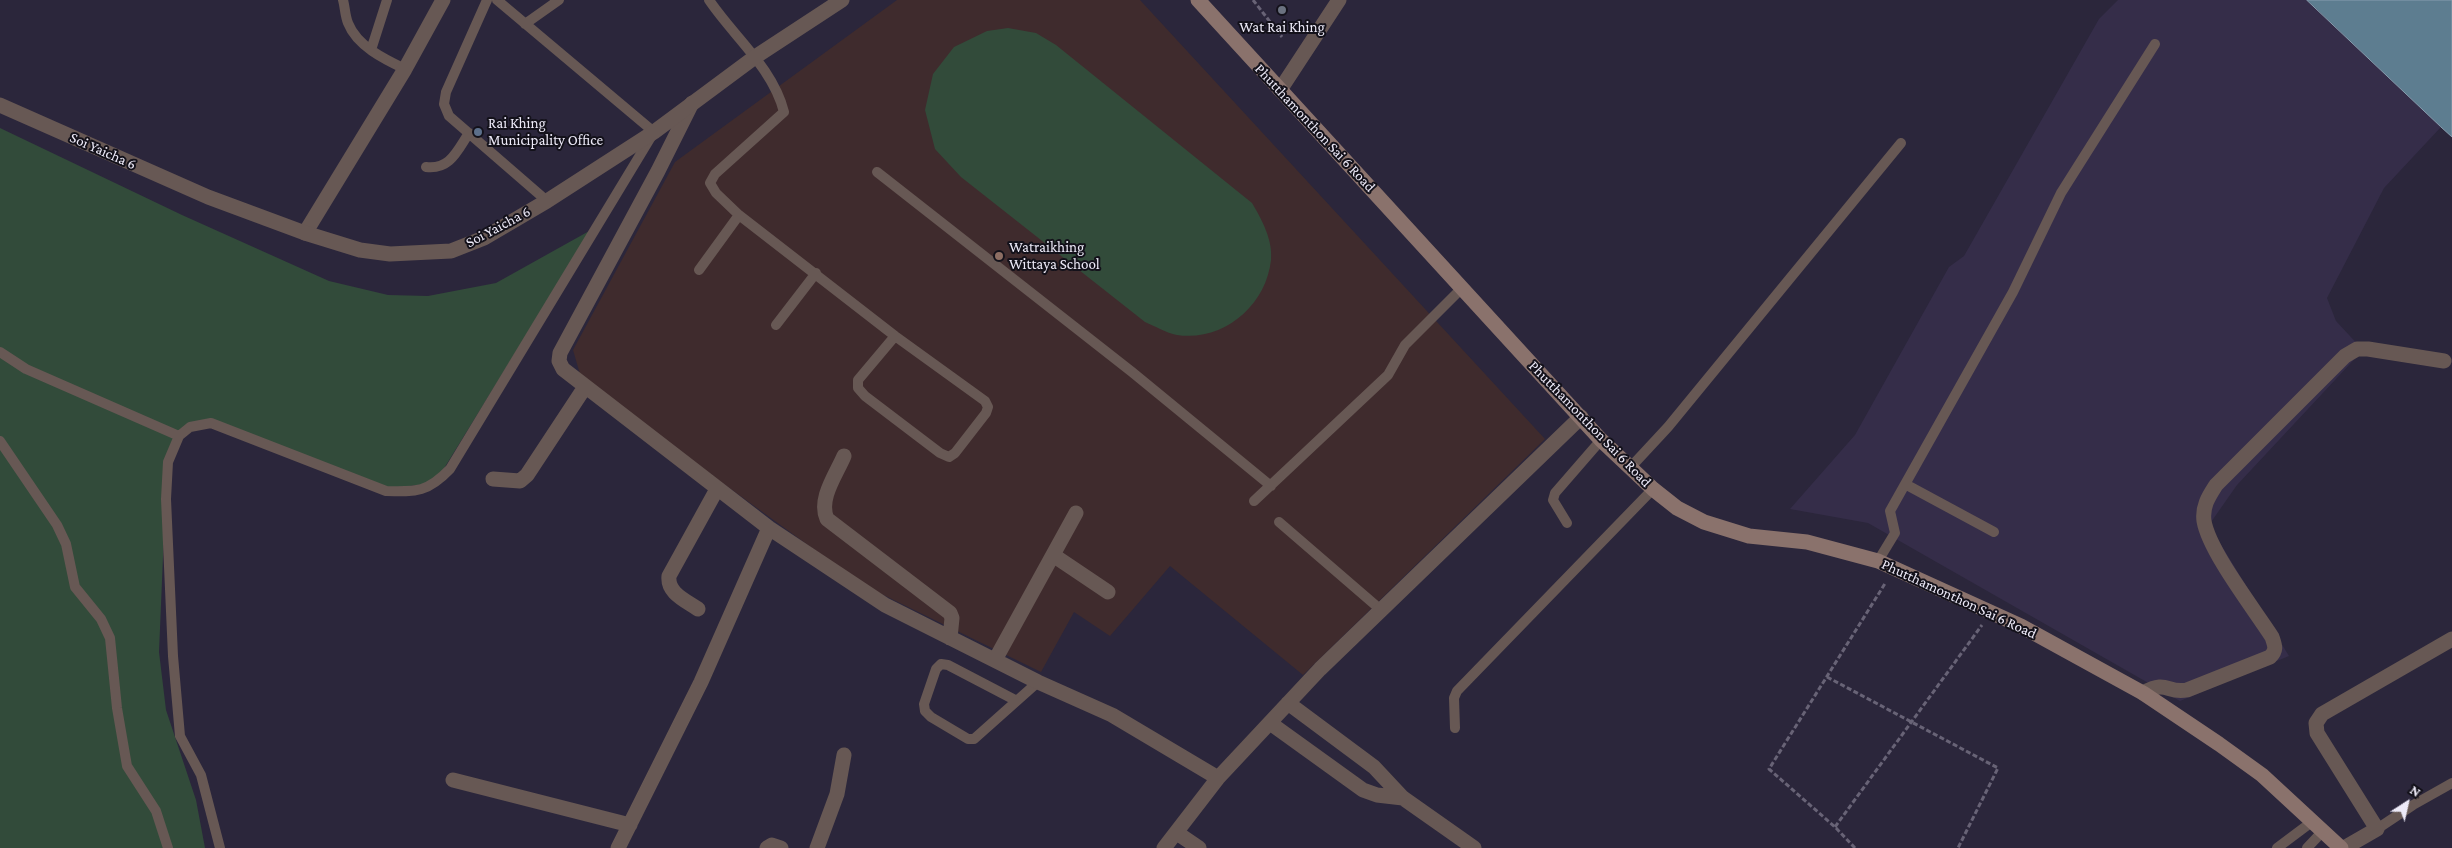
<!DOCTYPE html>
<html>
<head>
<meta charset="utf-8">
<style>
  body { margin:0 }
  #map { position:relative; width:2452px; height:848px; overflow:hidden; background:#2b263b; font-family:"Crimson Pro",serif }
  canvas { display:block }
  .north { position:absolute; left:2382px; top:778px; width:50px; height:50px; -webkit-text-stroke:4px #13111a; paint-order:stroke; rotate:35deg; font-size:14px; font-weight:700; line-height:20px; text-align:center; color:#edeaf8 }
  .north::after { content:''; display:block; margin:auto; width:18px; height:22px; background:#edeaf8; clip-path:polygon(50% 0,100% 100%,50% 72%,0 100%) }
</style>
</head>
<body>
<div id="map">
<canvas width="2452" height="848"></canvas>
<div class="north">N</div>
</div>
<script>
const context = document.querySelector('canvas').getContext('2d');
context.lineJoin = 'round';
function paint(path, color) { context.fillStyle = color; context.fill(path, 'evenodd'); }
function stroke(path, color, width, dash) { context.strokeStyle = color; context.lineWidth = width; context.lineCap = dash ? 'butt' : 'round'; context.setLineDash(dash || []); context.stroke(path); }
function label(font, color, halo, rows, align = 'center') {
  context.font = font + ' "Crimson Pro",serif'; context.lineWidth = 4; context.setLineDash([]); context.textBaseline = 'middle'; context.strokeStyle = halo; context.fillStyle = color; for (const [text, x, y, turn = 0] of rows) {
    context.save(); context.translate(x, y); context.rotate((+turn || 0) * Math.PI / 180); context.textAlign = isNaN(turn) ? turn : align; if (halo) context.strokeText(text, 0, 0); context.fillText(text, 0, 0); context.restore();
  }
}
paint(new Path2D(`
  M2118,0H2307L2441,127L2384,188L2327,298L2336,321L2363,350L2237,485L2209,525L2289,656L2180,701L1868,523L1790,509L1855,435L1949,267L1964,256L2099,19Z`), '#352d49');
paint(new Path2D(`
  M897,0H1140L1545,439L1303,675L1170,566L1110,636L1074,612L1041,672L863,585L582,381L573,350L675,162Z`), '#3f2b2d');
paint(new Path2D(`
  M1008,28L1036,33L1056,45L1252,203C1262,220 1273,240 1271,260C1266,306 1223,342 1177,335C1166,333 1155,326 1145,322L961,177L935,149L925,110L933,74L954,47L987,31Z
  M0,128L182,215L329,281L388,295L428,296L496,283L591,230L435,483L384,489L211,423L188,427L167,462L159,652L166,710L196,800L205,848H0Z`), '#324b3a');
const water = new Path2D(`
  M2307,0H2452V137L2441,127Z`);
paint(water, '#5d7d90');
stroke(water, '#889eaf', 1);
stroke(new Path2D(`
  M1253,0L1282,37
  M1827,677L1998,768L1958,848
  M1835,827L1982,625
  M1855,848L1835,827L1769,769L1886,582`), '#686376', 3, [5, 2.5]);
stroke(new Path2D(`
  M343,0C345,7 345,16 348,23C357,46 384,59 405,69
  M487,0L446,92L444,104L449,116L547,201
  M709,0C734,37 773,68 784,112L715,174L710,183L716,193L739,215L895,336L985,401L988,407L986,413L955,453L949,457L940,453L865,396L858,388V380L895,336
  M525,24L559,0
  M371,50L387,0
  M426,167C450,170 457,151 469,133
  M877,172L1132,372L1271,486
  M699,270L739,215
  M776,325L816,273
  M0,352L26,369L179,436
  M0,441L57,525L66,544L75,587L101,619L110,638L117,708L127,766L156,811L168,848
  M1629,469L1668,427L1901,143
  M1905,484L1994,532
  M1254,501L1388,375L1405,345L1462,288
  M1279,522L1381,610
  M1567,523L1553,500L1555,493L1601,440
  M1878,561L1895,533L1890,511L2013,292L2061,193L2155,44
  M1015,700L948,665L941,664L936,669L924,704L925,711L931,717L968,739H974L1038,682
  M1455,728L1454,698L1457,691L1653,489
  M2377,829L2413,805L2452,783
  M220,848L201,775L180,736L173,656L166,499L168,462L179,436L190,427L211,423L386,491C417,492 428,492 450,469L654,132L497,0
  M2277,848L2313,821
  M2307,848L2323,831`), '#675854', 10);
stroke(new Path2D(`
  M1280,90L1339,0
  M692,103L658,171L560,353L559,361L563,369L769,528L885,605L1038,682L1112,715L1218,778
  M305,233L405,69L443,0
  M844,456C836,475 818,499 827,519L950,613L952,618L950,638
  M493,479L520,481L527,475L585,387
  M1053,555L1108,592
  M698,609C685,600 667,593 669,576L717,489
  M995,660L1076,513
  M2143,693C2168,679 2166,694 2187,690L2270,657C2277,650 2275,646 2272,637C2254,609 2209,551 2204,521C2202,506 2209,496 2216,485L2345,356L2357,349H2368L2444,361
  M1288,703L1374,767L1403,798L1474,848
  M1270,723L1363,790L1377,795L1403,798
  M453,780L630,825
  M1177,833L1199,848
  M618,848L701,682L769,528
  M767,848L772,845L781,848
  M817,848L837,794L844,755
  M1164,848L1218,778L1320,669L1581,417
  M2344,848L2377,829L2317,733L2316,723L2322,714L2452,639`), '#675854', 15);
stroke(new Path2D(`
  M0,105L208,197L305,233L360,250L390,254L451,251L484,238L547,201L654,132L755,57L842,0`), '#675854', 15);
stroke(new Path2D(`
  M1198,0L1601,440L1653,489L1677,508L1704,522L1749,536L1807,542L1878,561L2021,626L2143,693L2219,744L2262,775L2341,848`), '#8a726c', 15);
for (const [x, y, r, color] of [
  [1282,10,5,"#6b7280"],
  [478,132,5,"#5c6f8a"],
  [999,256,5,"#8d6e63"]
]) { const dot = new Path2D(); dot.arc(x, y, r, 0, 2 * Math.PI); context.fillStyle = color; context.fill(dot); stroke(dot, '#13111a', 2); }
label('15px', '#edeaf8', '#13111a', [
  ["Wat Rai Khing",1282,27,"center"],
  ["Rai Khing",488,123],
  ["Municipality Office",488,140],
  ["Watraikhing",1009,247],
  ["Wittaya School",1009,264]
], 'left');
label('15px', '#edeaf8', '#13111a', [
  ["Phutthamonthon Sai 6 Road",1315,128,47],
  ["Soi Yaicha 6",103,151,24],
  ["Soi Yaicha 6",498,227,-28],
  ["Phutthamonthon Sai 6 Road",1590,424,46],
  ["Phutthamonthon Sai 6 Road",1959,599,25]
]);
</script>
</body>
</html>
